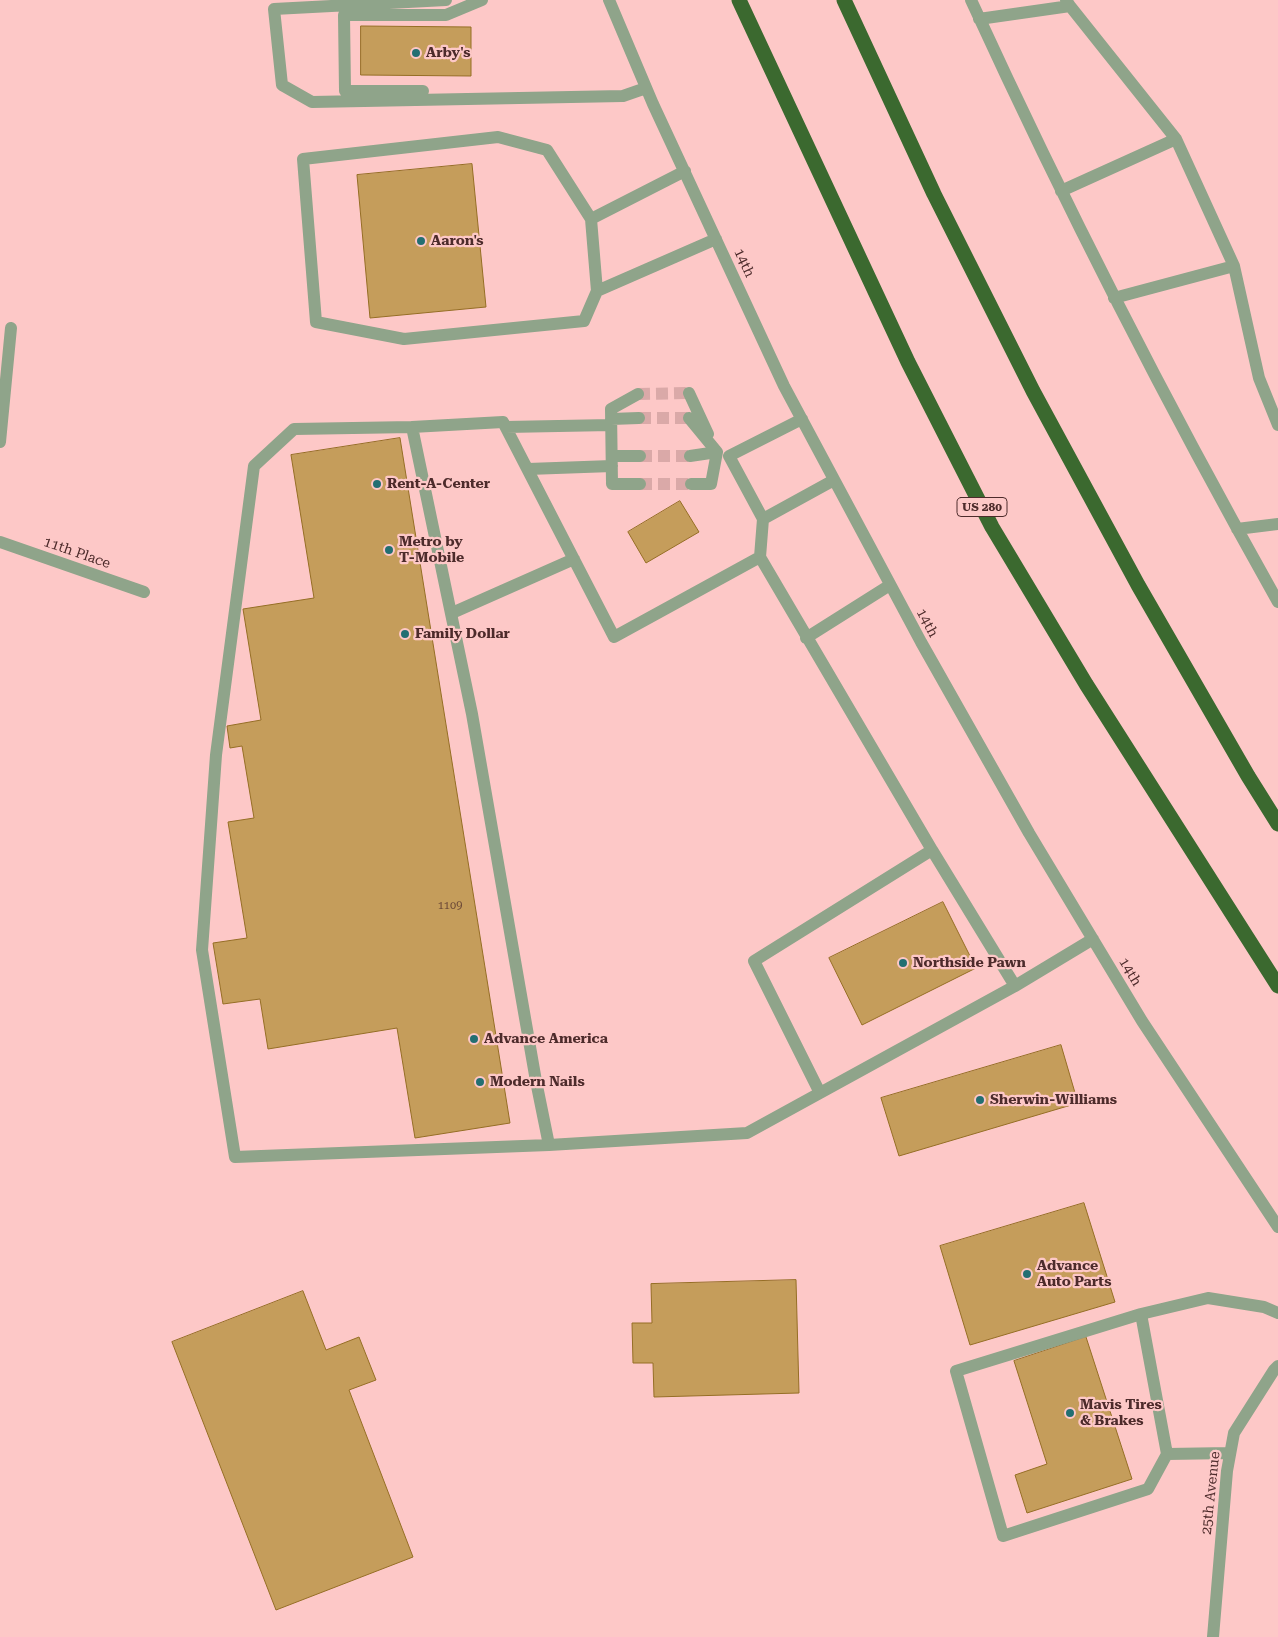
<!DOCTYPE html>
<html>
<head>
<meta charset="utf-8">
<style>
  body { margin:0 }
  canvas { display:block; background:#fdc8c7 }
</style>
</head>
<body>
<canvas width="1278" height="1637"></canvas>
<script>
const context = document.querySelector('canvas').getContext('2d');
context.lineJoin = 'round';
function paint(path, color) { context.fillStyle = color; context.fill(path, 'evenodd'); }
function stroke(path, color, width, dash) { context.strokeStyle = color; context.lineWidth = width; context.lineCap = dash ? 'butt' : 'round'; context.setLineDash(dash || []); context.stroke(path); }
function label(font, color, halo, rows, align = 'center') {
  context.font = font + ' "Roboto Serif",serif'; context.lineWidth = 4.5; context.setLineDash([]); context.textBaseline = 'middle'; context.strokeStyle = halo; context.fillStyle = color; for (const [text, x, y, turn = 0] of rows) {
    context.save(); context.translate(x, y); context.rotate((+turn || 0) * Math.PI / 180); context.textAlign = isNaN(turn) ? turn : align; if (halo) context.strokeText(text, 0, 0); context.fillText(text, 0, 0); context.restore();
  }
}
const building = new Path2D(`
  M361,26L471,27V76L361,75Z
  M472,164L486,307L370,318L357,175Z
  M400,438L510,1123L415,1138L397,1028L268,1049L260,999L223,1004L213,943L247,938L228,822L254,818L242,746L230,748L227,726L261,720L243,609L314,598L291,455Z
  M680,501L699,532L646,563L628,532Z
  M943,902L976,968L862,1025L829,958Z
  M1061,1045L1078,1103L899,1156L881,1098Z
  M1084,1203L1115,1302L970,1345L940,1246Z
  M796,1280L799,1393L654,1397L653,1363H633L632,1323H652L651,1284Z
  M303,1291L326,1350L359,1337L376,1380L349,1390L413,1557L276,1610L172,1342Z
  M1086,1337L1132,1479L1027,1513L1015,1475L1047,1464L1014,1361Z`);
paint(building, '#c59d5b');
stroke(building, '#956e25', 1);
stroke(new Path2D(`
  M638,394L689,393
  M639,418H689
  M640,456H690
  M640,484H691`), '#daa9a8', 12, [12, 6]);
stroke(new Path2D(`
  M446,0L274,9L282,85L312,102L623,96L646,88
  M609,0L653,104L784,386L921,642L1029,833L1142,1021L1278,1227
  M971,0C1065,205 1167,405 1278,602
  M1070,6L1176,139L1234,266L1259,378L1278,425
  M979,19L1070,6L1066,0
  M423,91H345L344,15H446L482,0
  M685,171L591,219L597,291L716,239
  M1061,191L1176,139
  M591,219L547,150L498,137L303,159L316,322L404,339L584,321L597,291
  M1114,298L1234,266
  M689,393L708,434
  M638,394L611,409L612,484H640
  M689,418L717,452L711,484H691
  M611,419L639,418
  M802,419L729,456L763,519L834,480
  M412,427L294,429L254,466L216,755L202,950L235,1157L549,1145
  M506,427L611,425
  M0,442L11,328
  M612,456H640
  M690,456L717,452
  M528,469L612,466
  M763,519L760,557L614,637L503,422L412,427L472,714L536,1081L549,1145L747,1133L1015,986
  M1237,529L1278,524
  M0,542L144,592
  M760,557L932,850L754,961L820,1093
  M452,613L574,559
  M806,638L890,585
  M932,850L1015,986L1093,939
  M1141,1314L956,1371L1003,1536L1148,1489L1167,1454
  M1230,1453L1167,1454L1141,1314L1208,1298L1264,1307L1278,1313
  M1213,1637L1227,1471L1234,1433L1274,1370L1278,1366`), '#8fa48a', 12);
stroke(new Path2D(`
  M739,0L908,362L992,527L1086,684L1278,986
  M844,0L934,194L1033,391L1138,585L1248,776L1278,824`), '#3b692f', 15);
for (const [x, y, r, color] of [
  [416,53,5,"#236f72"],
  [421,241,5,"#236f72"],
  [377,484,5,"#236f72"],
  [389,550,5,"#236f72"],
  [405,634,5,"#236f72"],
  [903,963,5,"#236f72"],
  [474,1039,5,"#236f72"],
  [480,1082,5,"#236f72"],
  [980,1100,5,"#236f72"],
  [1027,1274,5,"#236f72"],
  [1070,1413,5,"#236f72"]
]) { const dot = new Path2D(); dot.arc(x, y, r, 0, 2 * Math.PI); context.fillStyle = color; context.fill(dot); stroke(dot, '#fdc8c7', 2); }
label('11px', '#6b4837', null, [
  ["1109",450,906]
]);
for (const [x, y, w] of [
  [982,507,50]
]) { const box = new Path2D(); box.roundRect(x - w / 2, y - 9.5, w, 19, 4); context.fillStyle = '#fdc8c7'; context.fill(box); stroke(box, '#4d2b2b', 1); }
label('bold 12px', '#4d2b2b', null, [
  ["US 280",982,507]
]);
label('bold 14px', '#4d2b2b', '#fdc8c7', [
  ["Arby's",426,53],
  ["Aaron's",431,241],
  ["Rent-A-Center",387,484],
  ["Metro by",399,542],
  ["T-Mobile",399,558],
  ["Family Dollar",415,634],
  ["Northside Pawn",913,963],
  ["Advance America",484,1039],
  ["Modern Nails",490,1082],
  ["Sherwin-Williams",990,1100],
  ["Advance",1037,1266],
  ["Auto Parts",1037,1282],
  ["Mavis Tires",1080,1405],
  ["& Brakes",1080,1421]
], 'left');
label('14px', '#4d2b2b', '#fdc8c7', [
  ["14th",744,263,65],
  ["11th Place",77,553,19],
  ["14th",927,623,62],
  ["14th",1130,972,59],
  ["25th Avenue",1211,1493,-84]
]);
</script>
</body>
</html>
